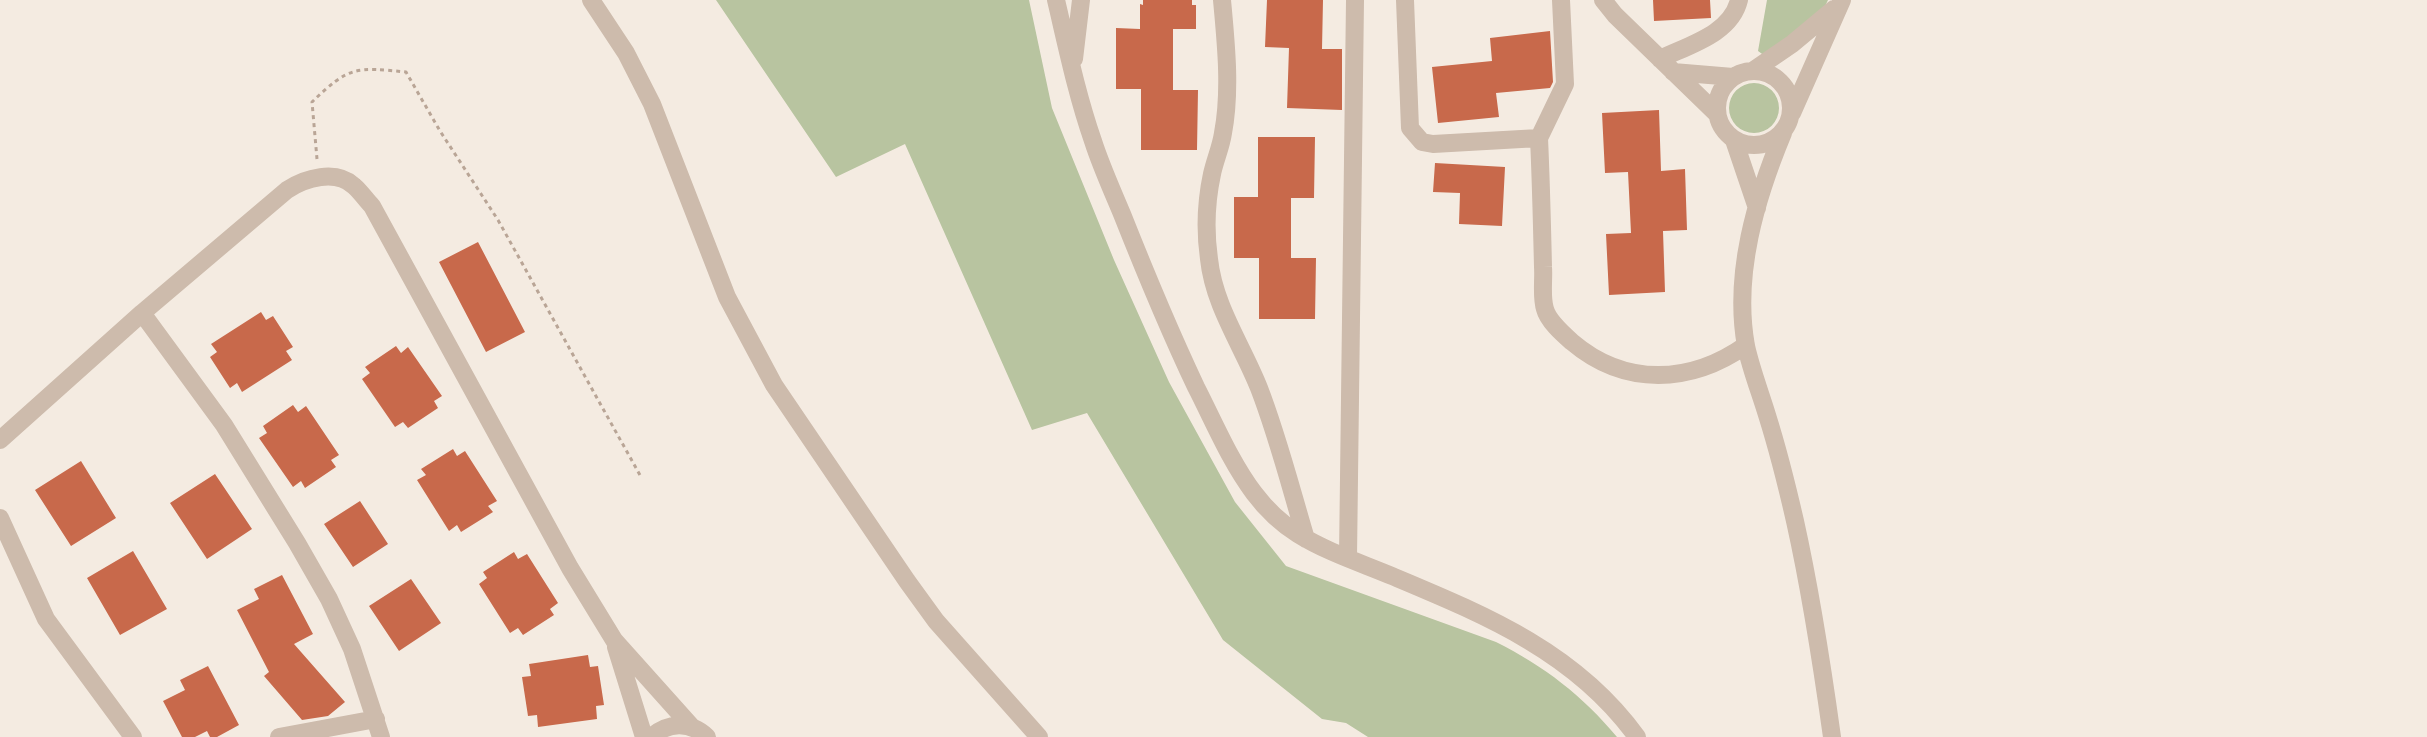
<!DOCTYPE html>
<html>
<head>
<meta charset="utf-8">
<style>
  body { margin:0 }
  canvas { display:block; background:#f4ebe1 }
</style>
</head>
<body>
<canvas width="2427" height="737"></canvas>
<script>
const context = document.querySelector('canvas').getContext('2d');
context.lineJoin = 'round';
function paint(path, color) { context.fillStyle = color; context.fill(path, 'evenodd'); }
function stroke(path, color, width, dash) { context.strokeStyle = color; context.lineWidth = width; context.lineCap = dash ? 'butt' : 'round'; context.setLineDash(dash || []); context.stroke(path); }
paint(new Path2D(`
  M716,0H1029L1052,108L1114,260L1169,382L1235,502L1286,566L1496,642C1544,666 1583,696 1617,737H1368L1346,723L1322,719L1223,640L1087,413L1032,430L905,144L836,177Z
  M1767,0H1828L1817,23L1772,61L1758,51Z
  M1729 108a25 25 0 1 1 50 0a25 25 0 1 1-50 0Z`), '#b8c4a0');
paint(new Path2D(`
  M1143,0H1192V5H1196V29H1173V90H1198L1197,150H1141V89H1116V28L1140,29V4L1143,5Z
  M1267,0H1323L1322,49H1342V110L1287,108L1289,48L1265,47Z
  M1653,0H1710L1711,18L1654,21Z
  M1550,31L1553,82L1550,88L1496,93L1499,117L1438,123L1432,67L1492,61L1490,38Z
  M1659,110L1661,171L1685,169L1687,230L1663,231L1665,292L1609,295L1606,234L1631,233L1628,172L1605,173L1602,113Z
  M1258,137H1315L1314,198H1291V258H1316L1315,319H1259V258H1234V197H1258Z
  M1435,163L1505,167L1502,226L1459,224L1460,193L1433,192Z
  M478,242L525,332L486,352L439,262Z
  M261,312L266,320L273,316L293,347L286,351L292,360L242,392L237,383L230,388L210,357L217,352L211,344Z
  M396,346L401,353L408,347L442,396L434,401L438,408L408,428L403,422L395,427L362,379L370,373L365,367Z
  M293,405L298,412L306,406L339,455L331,460L336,467L305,488L301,481L293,487L259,438L267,433L263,426Z
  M453,449L457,456L465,451L497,501L488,506L493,512L461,532L457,525L449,531L417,480L426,475L421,469Z
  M81,461L116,518L71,546L35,490Z
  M215,474L252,529L207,559L170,503Z
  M360,501L388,544L353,567L324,524Z
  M133,551L167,609L120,635L87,578Z
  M514,552L518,559L527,554L558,603L550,609L554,615L523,635L518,628L510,633L479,584L487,578L483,572Z
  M282,575L313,634L294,644L345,702L328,716L302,720L264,676L269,672L237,610L259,599L254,589Z
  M411,579L441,623L399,651L369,606Z
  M588,655L590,667L598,666L604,705L596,706L597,719L538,727L537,715L528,716L522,677L531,676L529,664Z
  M208,666L239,725L217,737H210L207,731L195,737H182L163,701L185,690L180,680Z`), '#c8694b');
stroke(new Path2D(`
  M317,159L312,102C349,66 356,67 406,72L440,131L498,220L641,477`), '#b9a596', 3, [4, 4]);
stroke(new Path2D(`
  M591,0L626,53L652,104L727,297L774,385L907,581L936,621L1039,737
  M1056,0C1067,47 1077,95 1093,141C1101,166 1112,190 1122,214C1145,272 1169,330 1196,387C1214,422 1230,461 1254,493C1266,509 1282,524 1298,534C1327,552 1361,563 1392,576C1485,615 1576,652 1637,737
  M1222,0C1226,43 1231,91 1223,133C1221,147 1215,160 1212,174C1206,202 1205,231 1209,259C1214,306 1242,345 1259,388C1278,437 1291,489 1306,539
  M1405,0L1410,128L1422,142L1433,144L1539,138L1565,84L1561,0
  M1603,0L1615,15L1717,114
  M1074,59L1081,0
  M1660,59C1689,45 1731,34 1739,0
  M1754,70L1792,44L1834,9
  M1717 108a37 37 0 1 1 74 0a37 37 0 1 1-74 0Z
  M1673,72L1733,77
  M1792,113L1842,0
  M1783,133C1756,198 1733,274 1746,346C1751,369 1760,392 1767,415C1778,450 1787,486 1795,521C1811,593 1822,665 1832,737
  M1539,138C1541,181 1542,224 1543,267C1544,279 1541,297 1545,309C1548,321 1563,334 1572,342C1625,387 1691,384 1746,345
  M1734,140L1757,208
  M142,313L224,425L297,543L329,599L352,649L381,737
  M0,440L142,313L287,190C305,178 336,169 354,186C361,192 366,200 372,206L570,568L614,640L691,726
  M0,518L46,619L133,737
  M1348,558L1355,0
  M616,647L644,737
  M279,737L376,719
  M651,737C668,722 690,721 707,737`), '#cdbbac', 18);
</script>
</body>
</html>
